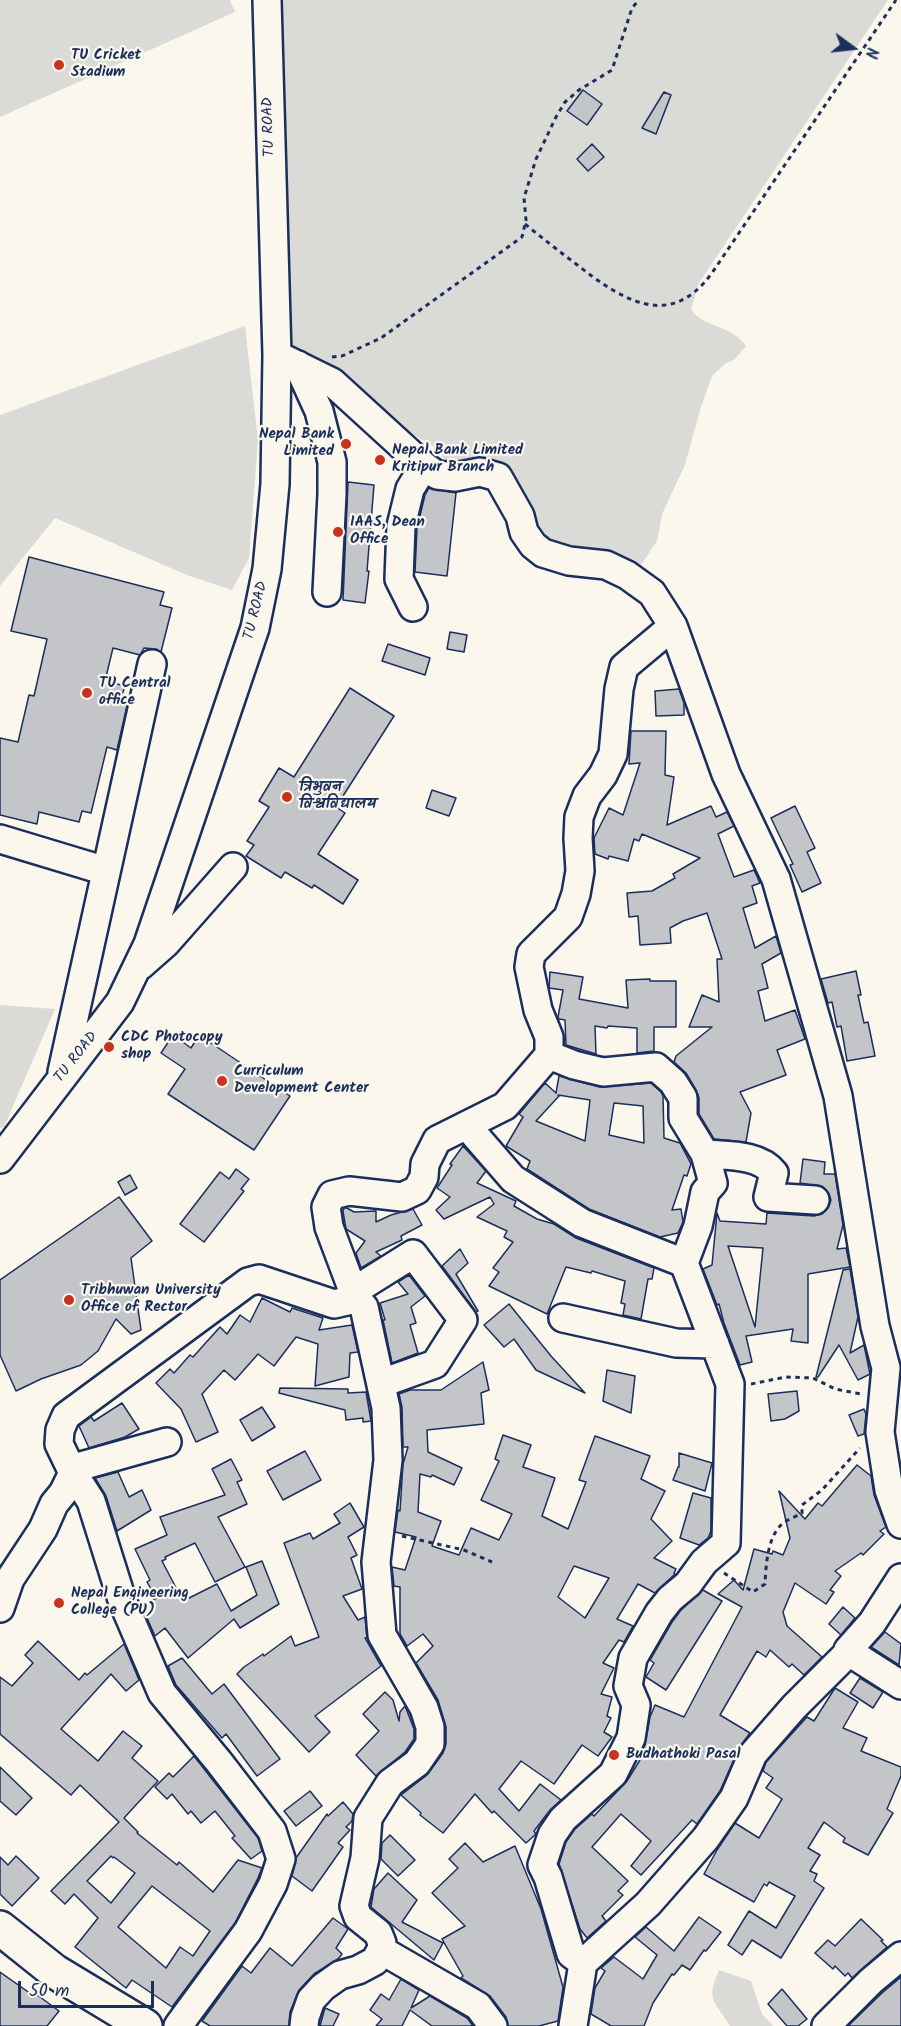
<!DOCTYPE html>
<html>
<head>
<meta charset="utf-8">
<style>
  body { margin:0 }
  #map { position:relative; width:901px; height:2026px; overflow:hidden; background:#fbf7ec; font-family:Kalam,sans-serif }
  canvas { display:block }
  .north { position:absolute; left:823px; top:18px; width:60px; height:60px; -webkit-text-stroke:4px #fbf7ec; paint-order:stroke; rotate:105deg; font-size:16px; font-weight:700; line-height:24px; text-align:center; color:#1b2f5e }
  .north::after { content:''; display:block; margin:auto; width:21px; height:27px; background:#1b2f5e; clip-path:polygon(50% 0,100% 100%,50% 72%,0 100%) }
  .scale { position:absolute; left:18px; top:1981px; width:136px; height:27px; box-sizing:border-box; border:3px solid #1b2f5e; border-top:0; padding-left:8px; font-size:18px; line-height:21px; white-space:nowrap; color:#1b2f5e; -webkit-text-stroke:4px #fbf7ec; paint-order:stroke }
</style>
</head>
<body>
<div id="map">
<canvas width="901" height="2026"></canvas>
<div class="north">N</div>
<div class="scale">50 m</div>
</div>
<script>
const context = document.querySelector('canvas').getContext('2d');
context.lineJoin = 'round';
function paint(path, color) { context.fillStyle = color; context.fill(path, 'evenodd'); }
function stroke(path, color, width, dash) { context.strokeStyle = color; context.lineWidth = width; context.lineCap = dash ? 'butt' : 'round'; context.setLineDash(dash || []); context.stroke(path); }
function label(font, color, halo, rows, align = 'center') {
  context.font = font + ' Kalam,"Playpen Sans Deva",sans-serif'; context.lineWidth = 4.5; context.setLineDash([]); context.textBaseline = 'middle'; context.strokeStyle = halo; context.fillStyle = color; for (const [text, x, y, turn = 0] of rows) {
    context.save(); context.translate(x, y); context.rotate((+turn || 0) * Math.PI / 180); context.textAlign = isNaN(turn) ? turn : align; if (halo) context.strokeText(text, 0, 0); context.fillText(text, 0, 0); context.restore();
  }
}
paint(new Path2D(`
  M0,0H230L235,12L0,117Z
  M278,0H888L699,283L691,309C704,329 732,324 746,346L734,360L726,363L712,376L700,410L685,465L662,514L657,541L641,565L551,549L520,505L450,465L434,447L384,417L279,346Z
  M245,326L258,440L249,558L232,590L187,575L55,518L0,586V415Z
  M0,1005L55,1009L4,1127L0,1128Z
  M719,1970L751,1981L762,2014L773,2026H730C715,2000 705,2002 719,1970Z`), '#dadad7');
const building = new Path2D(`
  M583,90L602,104L587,125L567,111Z
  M664,92L671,95L656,134L642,128Z
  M592,144L604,157L588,171L577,159Z
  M348,482L374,485L367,571H369L365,603L343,600Z
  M429,488L456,493L447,576L415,572L417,528L425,495Z
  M29,557L164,592L160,605L172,608L161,652L156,649L144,648L140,655L113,648L105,681L125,686L122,695L129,697L117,750L107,747L91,813L82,811L79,822L39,812L37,824L0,815V738L18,742L29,695L34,696L47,639L11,631Z
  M450,632L467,635L464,652L447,649Z
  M388,644L430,658L425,675L382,661Z
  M350,688L394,716L336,807L345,813L318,854L358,880L343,904L314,885L312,888L285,872L281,878L246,856L254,845L247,841L269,807L259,801L279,768L294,777Z
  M679,689L684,703V715L656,716L655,691Z
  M631,731H666L665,775L674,777L667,825L711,806L716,817L727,812L734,826L718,834L734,877L754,870L760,883L752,886L757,903L743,908L755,948L776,936L781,953L762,964L768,988L758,991L765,1021L795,1010L805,1039L777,1050L786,1075L740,1092L751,1113L746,1142L714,1139L699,1114V1098L696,1090L686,1073L674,1062L676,1056L712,1027H689L702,995L719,1002L717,959H722L707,913L683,921L670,928L671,943L640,945L638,916L629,917L627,893L652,891L675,878L673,874L700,858L642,834L639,841L634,839L628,861L609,856L608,859L595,854L594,838L609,808L623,815L640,763L629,764Z
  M432,790L456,798L449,816L426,808Z
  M795,806L815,848L807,852L821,883L802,892L790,865L793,864L771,818Z
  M856,971L861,995H858L864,1023L868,1022L875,1056L847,1061L841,1026L837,1027L832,1002L828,1003L821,979Z
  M550,972L583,977L579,999L628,1008L626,980L650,979V981H676V1027H654V1051L637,1053V1028L608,1026L607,1028L595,1026L596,1054L566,1045L565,1020L559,1019L558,1017L563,990L549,988Z
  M173,1035L191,1048L199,1035L290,1096L254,1150L168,1094L185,1069L161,1053Z
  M559,1076L600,1087L651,1083L661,1092L663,1096L664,1138L680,1143L691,1164L687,1176L684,1175L672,1210L681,1209L683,1222L678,1233L660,1237L589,1209L527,1169L530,1161L506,1146L523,1117L519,1114L545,1083L556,1093ZM558,1095L590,1100L585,1141L536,1121L559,1096ZM614,1103L643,1106L644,1143L609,1135Z
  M463,1146L486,1171L477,1183L516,1201L514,1206L537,1219L554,1224L576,1238L654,1268L652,1279H648L641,1319L623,1315L625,1304L621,1303L625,1281L592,1271L591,1273L566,1267L547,1314L489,1286L499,1272L493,1268L513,1242L504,1237L507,1231L477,1217L494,1204L490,1197L444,1219L436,1210L450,1197L437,1188L452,1165L450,1164Z
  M803,1159L825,1162L824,1174H835L843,1225L837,1249L846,1248L850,1267L808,1274V1343L791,1341L793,1329L746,1336L752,1362L740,1365L724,1323L719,1304L717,1305L703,1269L712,1265L717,1213L720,1221L766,1224L767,1213L814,1216L822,1214L828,1208L831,1200L829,1194L823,1187L800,1183ZM728,1246L763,1248L755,1327Z
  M236,1169L249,1179L241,1189L244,1191L204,1242L180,1224L220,1172L229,1179Z
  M130,1175L137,1188L125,1195L118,1182Z
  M119,1197L152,1241L131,1258L141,1330L131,1334L116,1319L98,1351L81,1365L41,1379L16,1391L0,1355V1280Z
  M344,1208H347L354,1212L376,1211V1222L391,1215L413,1209L422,1225L401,1236L402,1240L376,1252L381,1256L361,1268L356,1253L365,1241L346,1229L343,1211Z
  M460,1249L468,1263L456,1274L478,1311L476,1312L442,1266Z
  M850,1269L858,1317L850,1353L864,1345L870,1374L858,1380L839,1345L818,1377H816L843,1270Z
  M409,1275L425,1296L411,1307L416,1323L410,1325L418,1353L392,1363L383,1320H385L380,1303L408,1294L398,1282Z
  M262,1298L290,1312L292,1308L323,1318L319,1330L352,1325L358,1352L350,1353L349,1377L315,1386L318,1344L296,1337L274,1366L258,1354L235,1380L224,1370L202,1394L218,1432L196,1442L181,1409L156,1383L170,1369L174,1373L190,1355L193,1357L220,1327L227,1334L240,1315L250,1322Z
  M509,1304L551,1356L585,1393L536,1370L514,1339L504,1347L484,1325Z
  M483,1362L489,1390L481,1393L484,1424L427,1430L428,1452L462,1468L454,1485L432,1475L431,1477L420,1474L418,1512L441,1521L432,1546L459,1555L471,1528L499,1540L512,1514L481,1500L499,1461L495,1459L503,1435L531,1445L523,1467L555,1478L542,1516L568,1529L586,1482L579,1480L595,1436L650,1456L641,1479L665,1491L651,1519L672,1541L654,1558L676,1569L674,1573L675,1574L655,1593L638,1584L617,1619L633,1626L624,1642L619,1640L603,1663L614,1668L601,1694L612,1697L607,1716L611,1718L604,1732L612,1737L598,1756L582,1745L554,1784L521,1761L499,1789L519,1811L540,1784L561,1800L550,1810L534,1831L536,1834L526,1843L494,1811L492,1813L475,1794L443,1833L420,1815L421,1813L401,1795L427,1775L443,1753L446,1744V1727L438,1700L416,1663L433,1646L423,1634L407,1646L400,1634V1587L394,1586L392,1567L405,1570L416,1537L395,1532L398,1510L400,1511L403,1464L408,1447H403L402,1407L399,1394L410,1390H441ZM574,1566L609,1578L585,1618L558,1597Z
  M607,1370L635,1376L631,1413L603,1401Z
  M280,1388L348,1389V1393L366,1392L371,1421L363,1422V1418L346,1420L345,1410L279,1393Z
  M797,1391L799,1411L785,1419L771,1421L768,1394Z
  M122,1403L139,1429L125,1437L89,1448L79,1426L91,1417L94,1421Z
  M262,1407L275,1427L252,1441L240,1420Z
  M864,1409L866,1414L864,1434L858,1436L849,1415Z
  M305,1451L321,1480L283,1500L267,1471Z
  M679,1453L712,1463L705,1491L673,1480L678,1467H679Z
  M231,1459L242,1480L237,1482L247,1504L218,1517L245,1567L215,1582L195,1543L165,1557L166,1559L162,1561L183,1601L217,1584L231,1611L257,1595L246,1567L262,1561L279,1604L240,1628L234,1619L188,1658L165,1628L155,1636L142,1607L156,1598L147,1582L150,1580L135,1549L167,1535L160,1517L225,1495L212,1469Z
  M857,1465L871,1476L874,1495L886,1527L880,1531L884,1534L863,1555L861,1553L835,1571L841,1576L830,1590L834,1592L826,1604L795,1583L783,1612L787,1626L822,1657L804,1675L792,1664L789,1667L770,1650L766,1657L757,1651L720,1715L750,1733L739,1748L720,1791L697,1824L692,1820L641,1875L631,1866L651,1841L621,1814L592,1847L628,1881L618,1891L623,1895L602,1916L606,1921L587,1938L580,1929L559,1864L566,1842L575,1829L592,1814L594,1816L627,1781L640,1760L638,1759L645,1745L650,1717L655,1705L684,1717L742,1607L718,1594L734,1580L743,1590L754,1549L772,1554L773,1551L783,1555L790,1538L779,1491L805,1519L818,1503L822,1506Z
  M118,1472L129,1497L142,1490L151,1510L117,1531L106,1496L95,1478Z
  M693,1493L711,1498V1531L708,1538L699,1545L680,1538Z
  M350,1503L364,1527L348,1537L357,1555L351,1558L362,1589L343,1596L358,1620L365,1617L367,1638H365L381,1666L315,1716L330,1732L309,1752L237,1674L244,1667L263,1654L264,1656L291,1636L295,1646L319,1637L284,1543L310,1533L313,1539L340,1523L334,1514Z
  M703,1590L722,1601L666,1690L646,1677L654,1663L650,1660L672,1622L681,1610Z
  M843,1607L855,1618L841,1635L829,1624Z
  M885,1632L901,1644L899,1665L871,1647Z
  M38,1641L79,1680L85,1673L87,1675L124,1644L139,1680L126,1691L111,1674L61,1729L98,1761L123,1731L142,1746L132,1758L158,1781L124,1818L138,1832L137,1833L177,1865L179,1862L213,1892L238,1860L262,1868L258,1878L235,1923L172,2007L132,1980L126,1988L75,1947L98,1918L74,1894L65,1904L51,1891L119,1822L80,1785L71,1795L0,1734V1677L12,1686L33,1663L25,1655ZM111,1856L113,1858L114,1857L135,1873L111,1903L87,1881ZM152,1886L210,1931L193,1956L180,1947L166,1968L118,1927Z
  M182,1658L212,1694L224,1684L280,1759L257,1776L226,1734L222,1738L176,1685L168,1666Z
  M860,1678L883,1692L873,1708L850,1693Z
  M835,1688L858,1702L843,1728L867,1738L861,1751L901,1767V1776L887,1809L893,1813L868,1855L843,1842L845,1838L824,1822L808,1848L820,1855L810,1871L817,1874L814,1881L824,1888L819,1896L781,1958L752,1940L742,1955L728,1945L749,1911L776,1928L795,1896L769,1882L767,1886L764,1884L754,1902L704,1874L717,1850L735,1823L759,1838L782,1799L766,1788L773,1778L763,1771L766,1762L807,1717L814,1721Z
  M385,1692L393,1700L399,1721L400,1712L405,1706L414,1729V1739L405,1752L376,1776L356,1755L379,1731L363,1714Z
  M194,1756L258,1838L262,1851L251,1859L232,1838L235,1836L215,1811L201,1823L191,1811L188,1814L172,1794L167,1799L155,1787L169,1773L173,1777Z
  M0,1767L32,1798L16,1815L0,1801Z
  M310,1791L322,1806L296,1826L284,1811Z
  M343,1802L353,1814L352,1821L346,1827L350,1830L338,1843L343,1847L312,1891L292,1876L296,1858L327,1814L328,1816Z
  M390,1835L415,1860L398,1876L381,1859L382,1843Z
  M465,1843L483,1862L515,1846L541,1909L563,1987L558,2021L539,2026H508L506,2017L490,1996L461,1978L463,1976L442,1939L465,1926L432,1893L458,1868L449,1859Z
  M16,1856L39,1878L12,1906L0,1894V1857L8,1865Z
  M388,1873L417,1900L402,1922L443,1943L434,1960L371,1907L374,1889Z
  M699,1917L721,1932L706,1951L704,1950L690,1970L682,1965L674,1975L672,1974L653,2003L644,2026H611L591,2014L595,1988L605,1971L601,1968L614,1957L643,1979L657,1955L635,1937L646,1927L674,1951Z
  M333,1918L348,1929L336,1948L342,1954L338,1959L314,1974L299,1990L290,2012L289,2026H210L202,2021L242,1966L251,1973L270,1948L292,1966Z
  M861,1919L883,1940L881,1941L887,1947L852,1978L848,1973L845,1976L835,1966L833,1969L815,1953L828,1940L835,1946Z
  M0,1972L34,1996L36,1994L59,2011L47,2026H0Z
  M901,1977V2026H848L882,1993Z
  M401,1979L419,1990L411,2008L430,1996L467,2018L473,2026H432L410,2010L402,2026H376L382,2019L370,2010L381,1994L389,2000Z
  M782,1989L807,2019L798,2026H787L768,2004Z
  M325,2008L339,2014L333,2026H320Z`);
paint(building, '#c3c5c9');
stroke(building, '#1b2f5e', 1.5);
const minor = new Path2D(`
  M277,355L332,382L424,466L437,475L455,477L480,472L498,477L520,516L524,532L533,545L543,553L569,561L606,565L627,575L652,593L673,626
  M298,365L319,411L332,462V494L327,592
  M413,607L399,579L401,526L410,489L424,466
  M0,839L106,871
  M141,965L166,943L233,867
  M549,1055L574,1065L603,1072L656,1067L673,1082L683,1098V1118L705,1154L713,1183L705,1192L698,1226L684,1263
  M62,1072L152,664
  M467,1126L513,1179L582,1223L684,1263L730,1384L726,1543L704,1562L688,1584L670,1599L659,1613L633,1658L628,1686L636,1705L631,1738L613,1774L563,1819L552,1835L542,1865L548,1877L571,1954L583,1963
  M705,1154C728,1156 759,1154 774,1173L768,1197L815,1200
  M0,1159L120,1002L148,944L255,628L267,569L275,484L277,355L267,0
  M354,1291L413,1254L463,1320L435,1364L382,1383
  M356,1299L329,1227L326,1207L332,1195L349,1191L402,1197L417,1190L424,1177L425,1164L437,1140L505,1106L549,1055V1037L538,1010L529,967L531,954L568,917L576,894L580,871L578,838L579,817L587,796L603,775L613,754L619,689L624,667L673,626L726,774L776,879L838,1096L875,1326L886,1368L880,1432L889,1490L901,1524
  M563,1318L676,1343L715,1344
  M0,1608L10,1579L43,1529L54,1504L63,1493L73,1473L81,1466L167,1442
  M849,1652L848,1650L872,1623L901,1578
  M381,1950L478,2006L493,2026
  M178,2026L248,1931L273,1884L281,1859L272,1831L219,1762L162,1693L122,1600L91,1501L73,1473L59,1444L60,1430L66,1416L248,1282L259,1279L334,1304L356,1299L364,1307L386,1408L388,1460L376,1562L382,1635L424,1708L430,1727V1744L417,1763L390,1783L368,1818L365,1858L354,1906L358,1917L378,1933L382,1943L381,1950L375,1961L358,1970L340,1975L323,1987L311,2000L305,2017L304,2026
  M573,2026L583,1963L648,1904L706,1838L734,1798L753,1754L794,1707L849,1652L901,1685
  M826,2026L871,1981L901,1956`);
const major = new Path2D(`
  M0,1928L54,1971L145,2026`);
stroke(minor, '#1b2f5e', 32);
stroke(major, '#1b2f5e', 38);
stroke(new Path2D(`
  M525,224C542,238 559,251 576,264C621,299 669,332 712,273L896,0
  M332,357L342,356L381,338L522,237L526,220L524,198L536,159L556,117L565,102L579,90L612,70L632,8L639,0
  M751,1384L786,1377L813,1378L835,1389L861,1394
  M402,1536L464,1550L492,1562
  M724,1573L753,1592L765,1584C766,1566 767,1539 781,1525C786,1520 795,1517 802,1513V1505L822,1490L860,1448`), '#1b2f5e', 3, [4.5, 4.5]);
stroke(minor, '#fbf7ec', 27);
stroke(major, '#fbf7ec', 33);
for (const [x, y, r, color] of [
  [59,65,6,"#c8321e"],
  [346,444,6,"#c8321e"],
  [380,460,6,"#c8321e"],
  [338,532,6,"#c8321e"],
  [87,693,6,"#c8321e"],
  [287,797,6,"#c8321e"],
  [109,1047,6,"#c8321e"],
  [222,1081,6,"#c8321e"],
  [69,1300,6,"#c8321e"],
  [59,1603,6,"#c8321e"],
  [614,1755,6,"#c8321e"]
]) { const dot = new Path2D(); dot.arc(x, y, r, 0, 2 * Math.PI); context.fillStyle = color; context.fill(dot); stroke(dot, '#fbf7ec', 2); }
label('bold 15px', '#1b2f5e', '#fbf7ec', [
  ["TU Cricket",71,56],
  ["Stadium",71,73],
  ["Nepal Bank",334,435,"right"],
  ["Limited",334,452,"right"],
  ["Nepal Bank Limited",392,451],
  ["Kritipur Branch",392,468],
  ["IAAS, Dean",350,523],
  ["Office",350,540],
  ["TU Central",99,684],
  ["office",99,701],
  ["त्रिभुवन",299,788],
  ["विश्वविद्यालय",299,805],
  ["CDC Photocopy",121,1038],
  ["shop",121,1055],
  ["Curriculum",234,1072],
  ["Development Center",234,1089],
  ["Tribhuwan University",81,1291],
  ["Office of Rector",81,1308],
  ["Nepal Engineering",71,1594],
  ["College (PU)",71,1611],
  ["Budhathoki Pasal",626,1755]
], 'left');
label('15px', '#1b2f5e', '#fbf7ec', [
  ["TU ROAD",270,127,-92],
  ["TU ROAD",257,611,-76],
  ["TU ROAD",77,1058,-52]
]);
</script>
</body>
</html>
